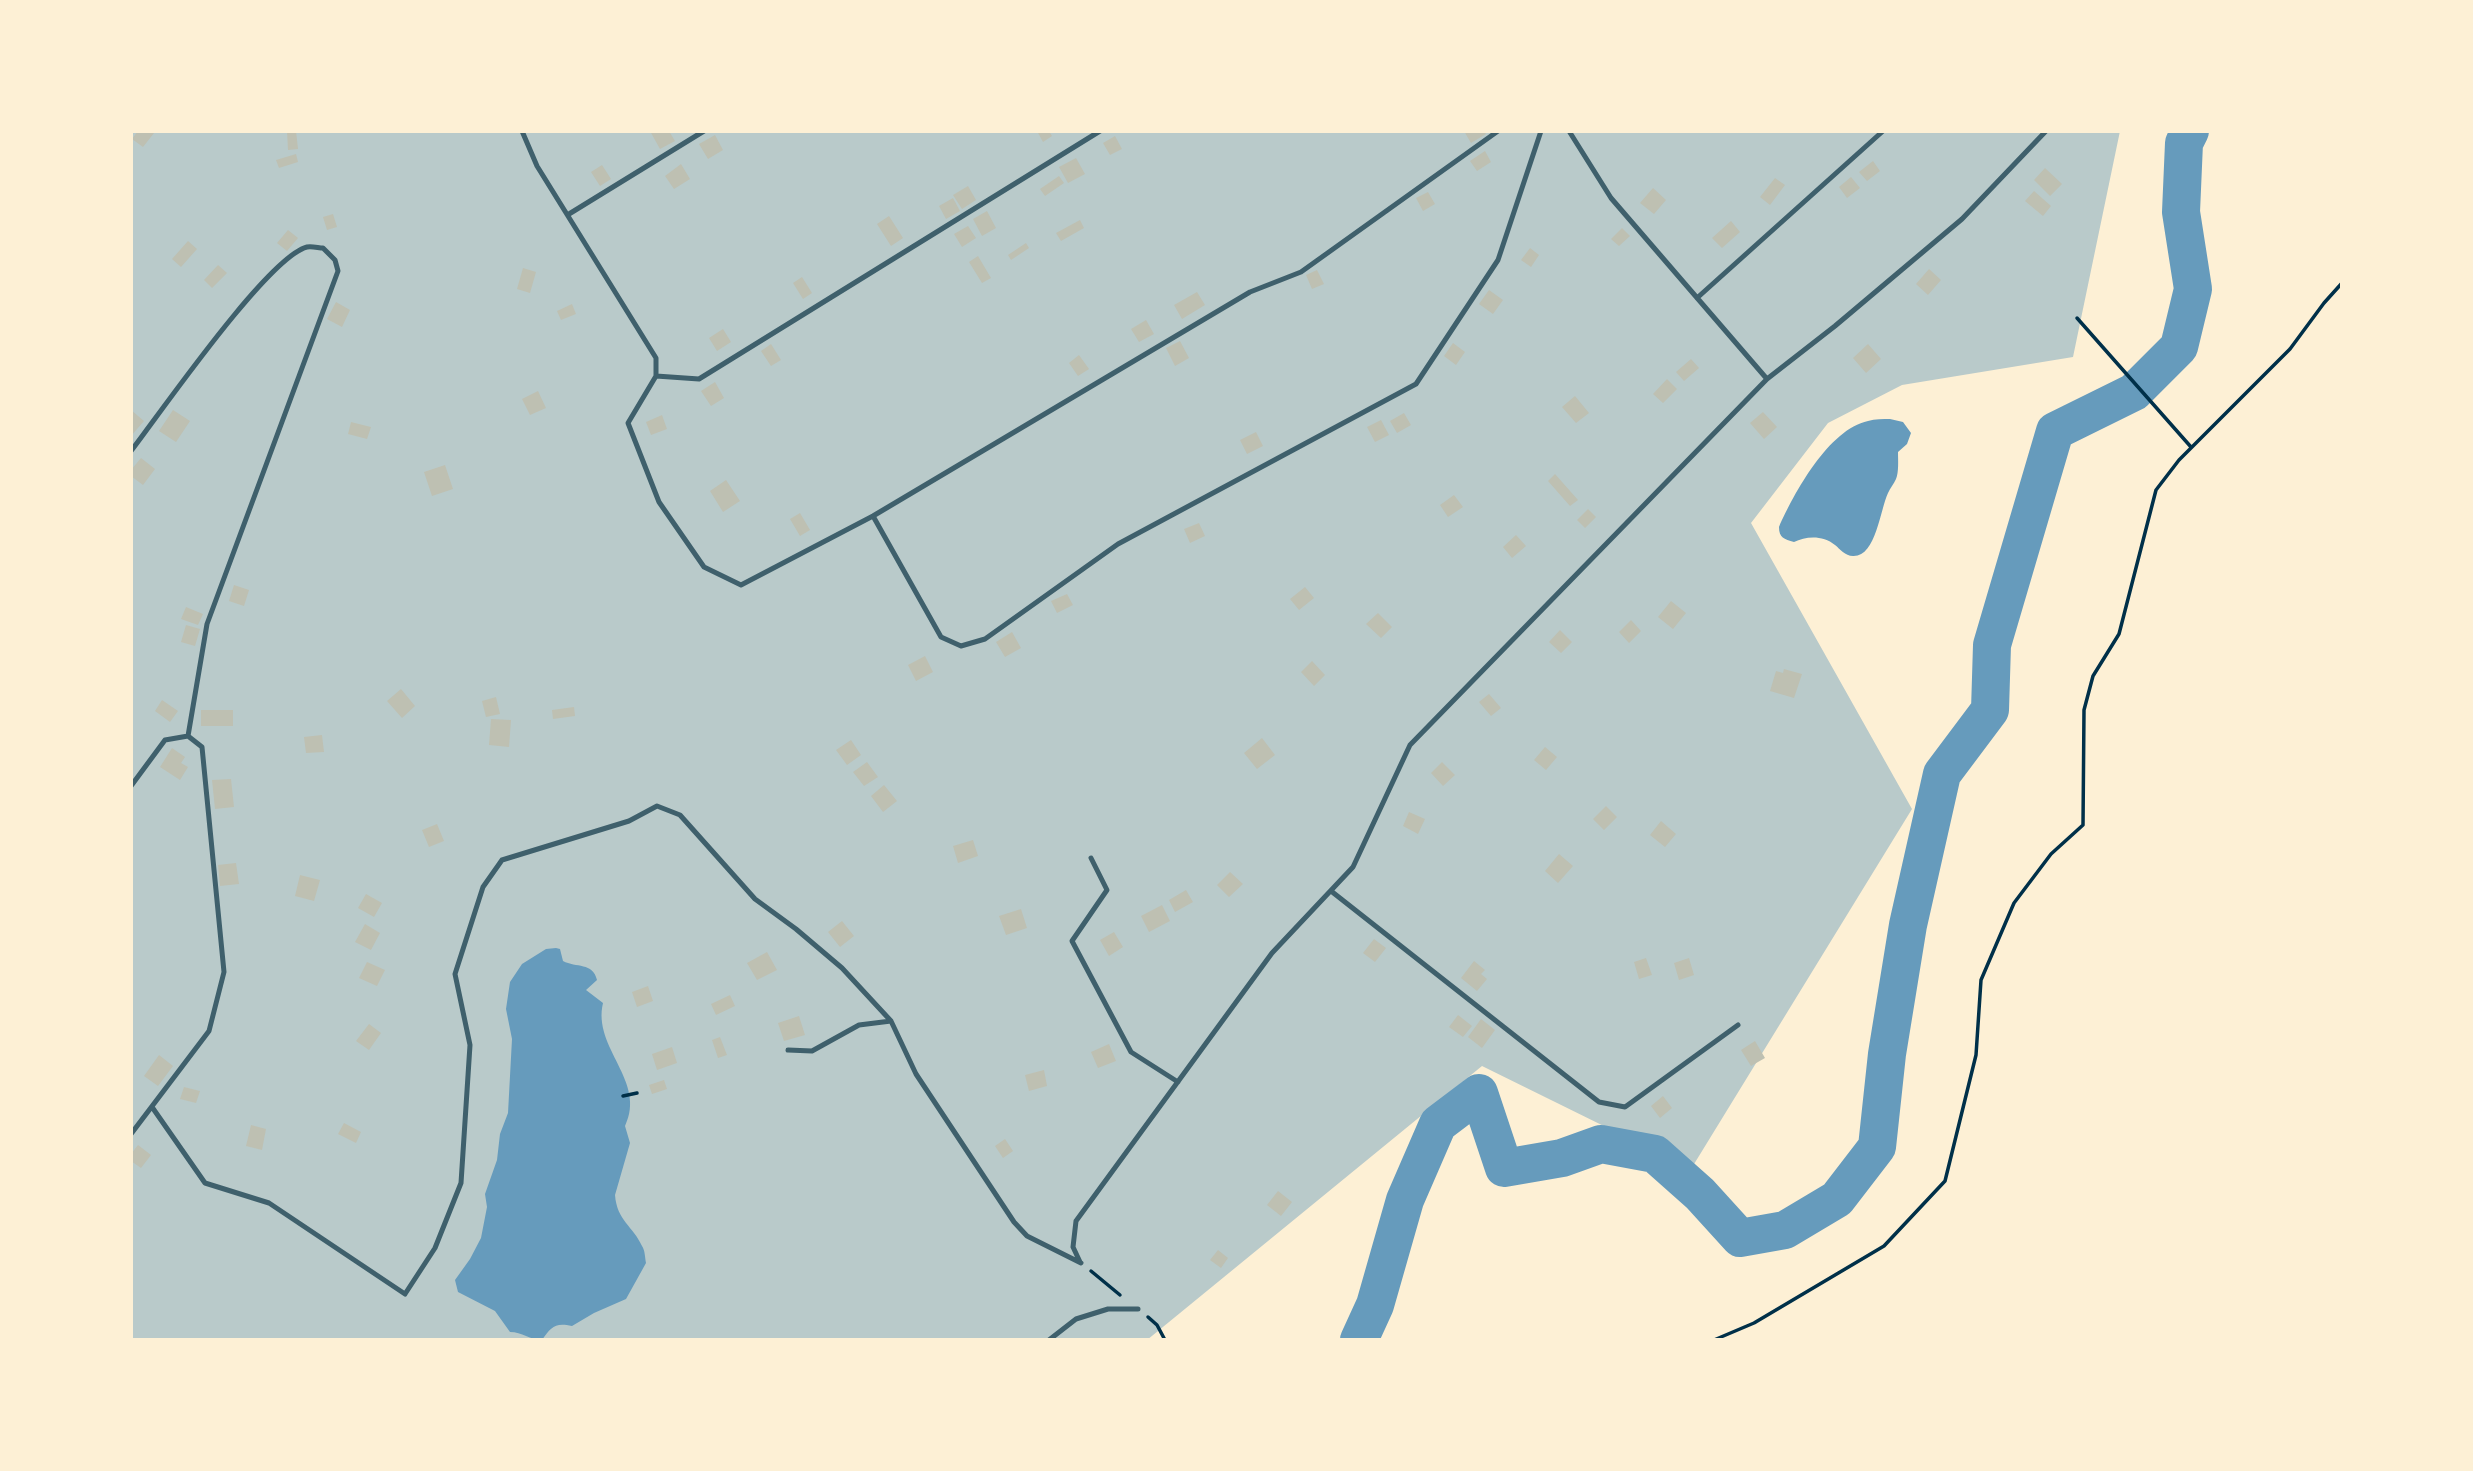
<!DOCTYPE html>
<html>
<head>
<meta charset="utf-8">
<style>
  body { margin:0 }
  #map { position:relative; width:2473px; height:1471px; overflow:hidden; background:#fdf0d5; font-family:"Open Sans",sans-serif }
  canvas { display:block }
  .frame { position:absolute; inset:0; border:133px solid #fdf0d5; pointer-events:none }
</style>
</head>
<body>
<div id="map">
<canvas width="2473" height="1471"></canvas>
<div class="frame"></div>
</div>
<script>
const context = document.querySelector('canvas').getContext('2d');
context.lineJoin = 'round';
function paint(path, color) { context.fillStyle = color; context.fill(path, 'evenodd'); }
function stroke(path, color, width, dash) { context.strokeStyle = color; context.lineWidth = width; context.lineCap = dash ? 'butt' : 'round'; context.setLineDash(dash || []); context.stroke(path); }
paint(new Path2D(`
  M131,131H2120L2073,357L1902,385L1828,423L1751,523L1912,809L1691,1169L1482,1066L1147,1340H131Z`), '#b9caca');
paint(new Path2D(`
  M1890,419L1903,422L1911,433L1907,444L1898,452C1898,460 1899,472 1896,479C1894,484 1890,488 1888,493C1880,510 1876,557 1853,556C1845,556 1840,549 1835,545C1823,535 1806,536 1794,542C1784,539 1779,538 1779,527C1794,493 1829,429 1868,421C1875,419 1883,419 1890,419Z
  M556,948L560,949L563,961C576,968 593,962 597,980L586,990L603,1003C592,1048 647,1081 625,1126L630,1143L615,1195C617,1221 633,1226 642,1246C645,1250 645,1258 646,1263L626,1299L594,1313L572,1326C555,1322 551,1327 542,1340C530,1340 522,1332 510,1332L495,1311L458,1292L455,1280L470,1259L481,1238L487,1207L485,1194L497,1160L500,1134L508,1113L512,1039L506,1009L510,982L522,964L546,949Z`), '#669bbc');
stroke(new Path2D(`
  M1359,1340L1375,1305L1405,1200L1438,1124L1479,1093L1504,1168L1562,1158L1601,1144L1655,1154L1700,1194L1740,1238L1785,1230L1837,1199L1877,1147L1887,1054L1908,925L1942,774L1990,710L1992,645L2055,431L2134,392L2179,347L2193,289L2181,212L2184,143L2190,131`), '#669bbc', 38);
paint(new Path2D(`
  M138,131L154,133L143,147L132,139Z
  M287,131H296L298,149L288,150Z
  M650,131H669L675,141L660,149Z
  M1037,131H1049L1052,136L1043,142Z
  M1464,131H1484L1486,134L1471,143Z
  M715,135L723,150L708,159L699,144Z
  M1115,136L1122,149L1110,155L1103,143Z
  M1485,151L1491,162L1477,171L1470,161Z
  M296,154L298,162L279,168L276,160Z
  M1076,158L1085,174L1068,183L1059,167Z
  M1873,161L1880,171L1867,181L1859,172Z
  M681,164L690,179L674,189L665,176Z
  M602,165L611,179L600,186L591,172Z
  M2045,168L2062,184L2050,196L2034,180Z
  M1059,176L1064,183L1045,196L1040,189Z
  M1851,177L1860,188L1847,198L1839,187Z
  M1775,178L1785,185L1770,205L1760,197Z
  M968,186L976,200L962,209L953,195Z
  M1653,188L1666,200L1654,214L1640,203Z
  M2034,191L2051,206L2043,216L2025,201Z
  M1428,192L1435,204L1423,211L1416,198Z
  M953,198L960,211L946,219L939,206Z
  M987,211L996,228L982,236L973,219Z
  M333,214L337,227L327,230L323,217Z
  M889,216L903,238L891,246L877,224Z
  M1080,220L1084,228L1061,241L1056,233Z
  M1731,221L1740,232L1722,248L1712,238Z
  M968,226L976,238L962,247L954,234Z
  M1622,228L1630,236L1619,246L1611,239Z
  M288,230L298,238L287,251L277,243Z
  M188,241L197,249L181,267L172,259Z
  M1026,243L1029,248L1011,260L1008,255Z
  M1530,248L1539,255L1531,267L1521,260Z
  M978,256L991,278L982,283L969,262Z
  M218,265L227,273L212,288L204,280Z
  M523,268L536,272L530,293L517,289Z
  M1929,269L1941,280L1928,295L1916,284Z
  M1317,270L1324,284L1312,289L1306,275Z
  M802,277L812,293L803,299L793,283Z
  M1489,290L1503,300L1493,314L1479,304Z
  M1197,292L1205,305L1182,319L1174,305Z
  M336,302L350,310L342,327L327,319Z
  M572,304L576,314L561,320L557,311Z
  M1146,320L1154,334L1139,342L1131,329Z
  M723,329L731,342L717,351L709,338Z
  M1180,341L1189,358L1175,366L1166,348Z
  M1453,343L1465,352L1456,365L1444,356Z
  M771,344L781,360L771,366L761,351Z
  M1868,344L1881,359L1866,373L1853,358Z
  M1079,355L1089,369L1078,376L1069,363Z
  M1691,359L1699,368L1684,381L1676,372Z
  M1667,379L1677,389L1663,403L1653,394Z
  M715,382L724,398L711,406L701,391Z
  M538,391L546,408L530,415L522,399Z
  M1575,396L1589,413L1576,423L1562,407Z
  M131,410L144,421L131,436Z
  M173,410L190,421L176,442L159,431Z
  M1763,412L1777,427L1764,439L1750,423Z
  M1404,413L1411,425L1397,433L1390,421Z
  M662,415L667,429L651,435L646,422Z
  M1381,420L1389,435L1375,442L1367,427Z
  M351,422L371,427L367,439L348,434Z
  M1256,432L1263,446L1247,454L1240,440Z
  M141,458L155,469L143,485L131,476V470Z
  M445,465L453,489L432,496L424,472Z
  M1555,474L1578,500L1570,506L1548,481Z
  M726,480L740,501L723,512L710,491Z
  M1454,495L1463,507L1448,517L1440,505Z
  M1588,509L1596,517L1585,528L1577,520Z
  M800,513L810,530L800,536L790,519Z
  M1199,523L1205,536L1190,543L1184,529Z
  M1516,535L1526,546L1512,558L1503,547Z
  M234,585L249,590L244,606L229,601Z
  M1305,587L1314,598L1299,610L1290,599Z
  M1067,594L1073,605L1057,613L1051,601Z
  M1671,601L1686,613L1673,629L1658,617Z
  M186,607L203,614L198,625L181,619Z
  M1378,613L1392,627L1381,638L1366,624Z
  M1631,620L1641,631L1629,643L1619,632Z
  M186,625L200,629L195,646L181,642Z
  M1560,630L1572,642L1561,653L1549,642Z
  M1012,632L1021,648L1005,657L996,642Z
  M925,656L933,672L916,681L908,665Z
  M1312,661L1325,675L1314,686L1301,672Z
  M1784,669L1802,674L1794,698L1770,691L1776,671L1783,673Z
  M401,689L415,706L402,718L387,701Z
  M1489,694L1501,708L1491,716L1479,702Z
  M496,697L500,714L486,717L482,701Z
  M162,700L178,711L170,722L155,711Z
  M574,707L575,716L553,719L552,710Z
  M201,710H233V726H201Z
  M491,719L511,720L509,747L489,745Z
  M322,735L324,752L306,753L304,737Z
  M1262,738L1275,755L1257,769L1244,753Z
  M851,740L861,755L847,765L836,750Z
  M1545,747L1557,757L1546,770L1534,760Z
  M172,748L185,757L181,763L188,767L180,780L160,767Z
  M867,762L878,777L864,786L853,772Z
  M1442,762L1455,775L1443,786L1431,773Z
  M231,779L234,807L215,809L212,780Z
  M884,785L897,801L883,812L871,796Z
  M1606,806L1617,817L1604,830L1593,819Z
  M1409,812L1425,819L1418,834L1403,826Z
  M1661,821L1676,834L1665,847L1650,835Z
  M437,824L444,841L429,847L422,830Z
  M973,840L978,856L958,863L953,846Z
  M1559,854L1573,866L1558,883L1545,871Z
  M236,863L239,884L220,886L218,865Z
  M1230,872L1243,884L1229,897L1217,885Z
  M300,875L320,880L314,901L295,896Z
  M1186,890L1193,902L1175,912L1169,900Z
  M366,894L382,903L374,917L358,908Z
  M1162,905L1170,921L1149,932L1141,916Z
  M1021,909L1027,928L1006,935L999,916Z
  M842,921L854,936L840,947L828,932Z
  M365,924L380,933L371,950L355,942Z
  M1114,932L1123,947L1109,956L1100,940Z
  M1374,939L1386,948L1375,962L1363,953Z
  M767,952L777,970L757,980L747,963Z
  M1646,958L1652,975L1639,979L1634,962Z
  M1689,958L1694,975L1679,980L1674,963Z
  M1474,961L1485,970L1481,974L1487,979L1477,991L1461,978Z
  M367,962L385,970L377,986L359,978Z
  M648,986L653,1001L637,1007L632,992Z
  M730,995L735,1006L716,1015L711,1004Z
  M1458,1015L1472,1026L1463,1037L1449,1027Z
  M799,1016L805,1035L784,1041L778,1023Z
  M1481,1019L1495,1030L1482,1048L1468,1037Z
  M369,1024L381,1033L369,1050L356,1041Z
  M720,1037L727,1055L718,1058L712,1040Z
  M1755,1041L1765,1058L1751,1066L1741,1050Z
  M1109,1044L1116,1061L1098,1068L1091,1052Z
  M672,1047L677,1063L657,1070L652,1054Z
  M159,1055L173,1066L158,1086L144,1076Z
  M1044,1070L1047,1086L1029,1091L1025,1075Z
  M664,1080L667,1089L652,1094L649,1085Z
  M184,1087L200,1091L196,1103L180,1099Z
  M1663,1096L1672,1108L1660,1118L1651,1106Z
  M344,1123L361,1132L356,1143L338,1134Z
  M251,1125L266,1129L262,1150L246,1146Z
  M1005,1139L1013,1151L1003,1158L995,1146Z
  M138,1145L151,1155L141,1168L131,1161V1154Z
  M1278,1191L1292,1202L1281,1216L1267,1205Z
  M1218,1250L1228,1258L1221,1268L1210,1260Z`), '#bec0b2');
stroke(new Path2D(`
  M2077,318L2191,447
  M623,1096L637,1093
  M1091,1271L1120,1295
  M1148,1317L1157,1325L1165,1340
  M1714,1340L1754,1323L1884,1246L1945,1181L1976,1055L1981,980L2014,903L2051,854L2083,825L2084,710L2093,676L2119,634L2156,490L2179,460L2290,349L2324,303L2342,283`), '#003049', 3.5);
stroke(new Path2D(`
  M522,131L537,166L656,358V376
  M1100,131L699,379L656,376L628,423L659,502L704,567L741,585L873,516L1250,292L1301,272L1498,131
  M1569,131L1611,198L1767,379
  M569,214L704,131
  M1697,298L1883,131
  M131,451C161,412 268,257 307,247C312,246 319,248 323,248L335,260L338,271L207,624L188,736
  M873,516L941,637L961,646L985,639L1118,544L1416,384L1498,260L1541,131
  M131,786L165,740L188,736L202,747L224,972L209,1031L131,1134
  M1091,858L1107,890L1072,941L1131,1052L1178,1082
  M1331,891L1599,1102L1625,1107L1738,1025
  M788,1050L812,1051L859,1025L891,1021
  M152,1107L205,1183L269,1203L405,1294L435,1248L461,1183L470,1045L455,974L483,887L502,860L629,821L657,806L680,815L755,899L796,929L842,968L891,1021L916,1074L1014,1222L1027,1236L1081,1263
  M1080,1262L1073,1247L1076,1221L1272,953L1353,867L1410,745L1767,379L1835,326L1962,219L2046,131
  M1049,1340L1076,1319L1108,1309H1138`), '#3f606c', 5);
</script>
</body>
</html>
